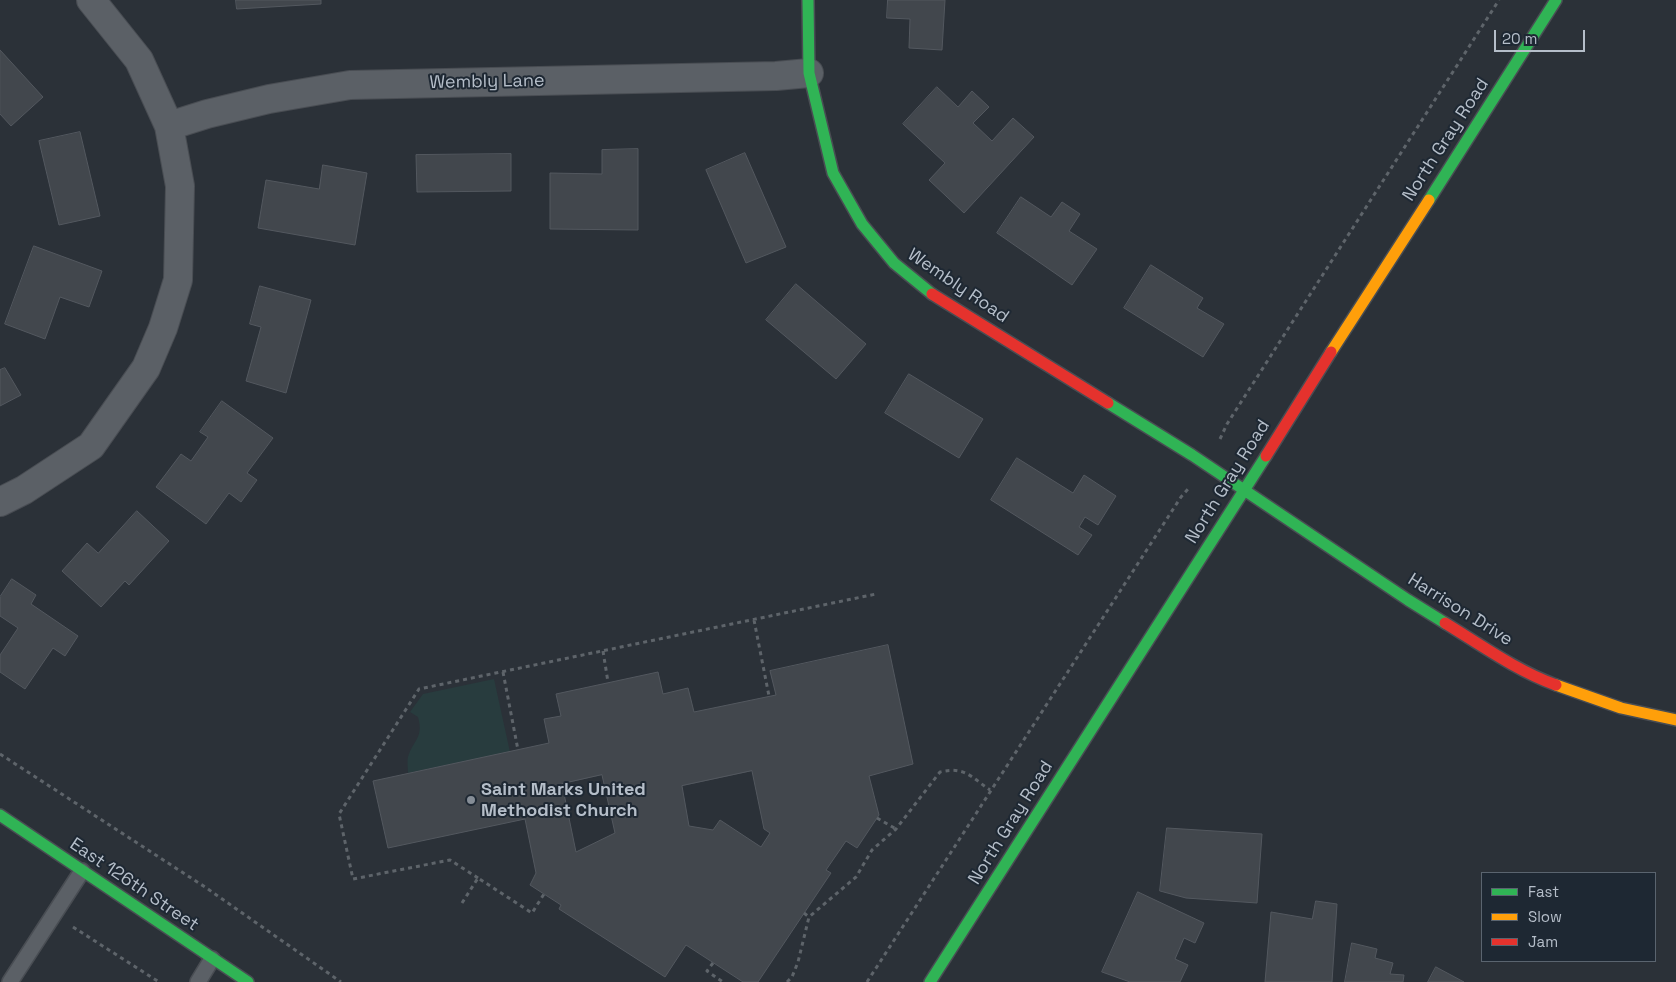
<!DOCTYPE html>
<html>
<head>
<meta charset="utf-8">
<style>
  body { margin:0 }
  #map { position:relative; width:1676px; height:982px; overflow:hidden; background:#2b3138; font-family:"Space Grotesk",sans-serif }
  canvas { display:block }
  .legend { position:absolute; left:1481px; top:872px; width:175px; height:90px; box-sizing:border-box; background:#1e2833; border:1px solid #5a646f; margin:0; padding:6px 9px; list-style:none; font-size:15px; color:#b5bec9 }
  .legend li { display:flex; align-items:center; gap:10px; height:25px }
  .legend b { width:25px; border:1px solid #5a646f }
  .scale { position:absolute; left:1494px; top:30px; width:91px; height:22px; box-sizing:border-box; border:2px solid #b5bec9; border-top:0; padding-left:6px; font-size:15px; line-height:18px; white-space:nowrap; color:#b5bec9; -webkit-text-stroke:4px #1e2833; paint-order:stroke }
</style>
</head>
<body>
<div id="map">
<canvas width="1676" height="982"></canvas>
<ul class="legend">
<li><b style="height:6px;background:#30b455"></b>Fast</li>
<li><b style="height:6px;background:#ff9f0a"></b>Slow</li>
<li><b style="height:6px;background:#e5322d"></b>Jam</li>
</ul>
<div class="scale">20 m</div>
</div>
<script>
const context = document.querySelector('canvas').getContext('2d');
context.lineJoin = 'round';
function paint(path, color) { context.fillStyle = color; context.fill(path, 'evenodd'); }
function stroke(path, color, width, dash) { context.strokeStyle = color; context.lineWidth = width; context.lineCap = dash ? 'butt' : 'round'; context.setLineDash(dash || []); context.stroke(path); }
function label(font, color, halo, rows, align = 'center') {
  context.font = font + ' "Space Grotesk",sans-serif'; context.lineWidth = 4; context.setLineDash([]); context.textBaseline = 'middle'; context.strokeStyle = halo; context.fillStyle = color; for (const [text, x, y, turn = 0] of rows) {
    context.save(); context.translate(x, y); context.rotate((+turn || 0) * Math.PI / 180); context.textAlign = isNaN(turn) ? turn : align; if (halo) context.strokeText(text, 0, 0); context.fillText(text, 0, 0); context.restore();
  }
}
paint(new Path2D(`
  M494,679L510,752L408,773C408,768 407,761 408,757C413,740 424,738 418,717L410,712L423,694Z`), '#283c3e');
const building = new Path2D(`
  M236,0H321V4L237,9Z
  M888,0H945L942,50L909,48L910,19L887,18Z
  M0,50L43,97L11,126L0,114Z
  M937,87L958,107L972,91L989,107L973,123L992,141L1013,118L1034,137L964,213L929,180L945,163L903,124Z
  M80,132L100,216L59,225L39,141Z
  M638,149V230L550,229V173L602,174V150Z
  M745,153L786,247L746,263L706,170Z
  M511,154V191L417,192L416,155Z
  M323,165L367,173L355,245L258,228L266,180L319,189Z
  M1021,197L1051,217L1062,202L1080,214L1069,231L1097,249L1072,285L997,233Z
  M34,246L102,271L89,307L60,297L45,339L5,324Z
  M1151,265L1203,298L1197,308L1224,324L1203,357L1124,308Z
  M796,284L866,344L836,379L766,320Z
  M260,286L311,300L286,393L246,381L261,327L250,324Z
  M5,368L21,395L0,406V370Z
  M909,374L983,419L959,458L885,413Z
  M222,401L273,438L247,473L257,480L241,502L229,493L206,524L156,487L181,454L191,461L208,437L200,432Z
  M1017,458L1073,493L1084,475L1116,496L1098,525L1085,517L1079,527L1092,535L1078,555L991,500Z
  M137,511L169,541L129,585L125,581L101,607L62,571L87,543L98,553Z
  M12,579L36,595L31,604L78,636L65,656L53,648L25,689L0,672V655L18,628L0,616V597Z
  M888,645L913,764L869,776L879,815L857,848L846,841L826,870L831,873L758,982H743L686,945L665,977L559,909L561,905L530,885L536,873L525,819L388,848L373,781L549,743L544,719L561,716L556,694L658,672L663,694L688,688L694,712L776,695L770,671ZM752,771L764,829L770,833L761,847L720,820L713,830L689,826L682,786ZM602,775L615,833L576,852L562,784Z
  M1167,828L1262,834L1257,903L1186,898L1160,891Z
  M1138,892L1204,923L1195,943L1184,938L1175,959L1188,965L1180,982H1130L1102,972Z
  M1316,901L1337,904L1332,982H1265L1271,912L1312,919Z
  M1352,943L1377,949L1375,958L1393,963L1390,974L1404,975L1403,982H1345Z
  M1436,967L1464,982H1428Z`);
paint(building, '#42474d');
stroke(building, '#53585f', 1);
const lane = new Path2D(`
  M10,982L82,871
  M198,982L212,959`);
const street = new Path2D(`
  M169,126L207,114L269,99L350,85L776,76L809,73
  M0,502L24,490L91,446L146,368L163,328L178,280L180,186L169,126L139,60L91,0`);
const fast = new Path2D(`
  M808,0L809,73L833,173L862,224L894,263L932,294
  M1429,200L1556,0
  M1108,403L1192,455L1408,600L1445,623
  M0,815L248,982
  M930,982L1266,456`);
const slow = new Path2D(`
  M1331,352L1429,200
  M1556,685L1621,708L1676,720`);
const jam = new Path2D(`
  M932,294L1108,403
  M1266,456L1331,352
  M1445,623C1481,645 1517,671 1556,685`);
stroke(lane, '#494d53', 18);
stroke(street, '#494d53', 30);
stroke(fast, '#494d53', 14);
stroke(slow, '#494d53', 14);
stroke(jam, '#494d53', 14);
stroke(new Path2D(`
  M1220,439L1227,424L1499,0
  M754,620L769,696
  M603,651L608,682
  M503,672L518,750
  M0,754L205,887L341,982
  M877,818L896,829
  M478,878L450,860L353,879L339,814L419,689L876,594
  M462,903L478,878L532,913L544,894
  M804,913L809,917
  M73,927L159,982
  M713,963L707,971L723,982
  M787,982L792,977L798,962L809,917L856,877L872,850L896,829L940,772C965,766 971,777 990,790
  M867,982L1181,497L1189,488`), '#5e646a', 3, [4, 4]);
stroke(lane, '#5b6066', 15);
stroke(street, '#5b6066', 28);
stroke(fast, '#30b455', 11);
stroke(slow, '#ff9f0a', 11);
stroke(jam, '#e5322d', 11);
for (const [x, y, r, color] of [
  [471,800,5,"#858d96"]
]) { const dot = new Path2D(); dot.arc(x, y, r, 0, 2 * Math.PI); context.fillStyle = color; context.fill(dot); stroke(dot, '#1e2833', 2); }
label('18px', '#b5bec9', '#1e2833', [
  ["Wembly Lane",487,82,-1],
  ["North Gray Road",1446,140,-57],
  ["Wembly Road",958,286,34],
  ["North Gray Road",1228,482,-58],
  ["Harrison Drive",1460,610,32],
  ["North Gray Road",1011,823,-58],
  ["East 126th Street",134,885,34]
]);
label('bold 18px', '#b5bec9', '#1e2833', [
  ["Saint Marks United",481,790],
  ["Methodist Church",481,811]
], 'left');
</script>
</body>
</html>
